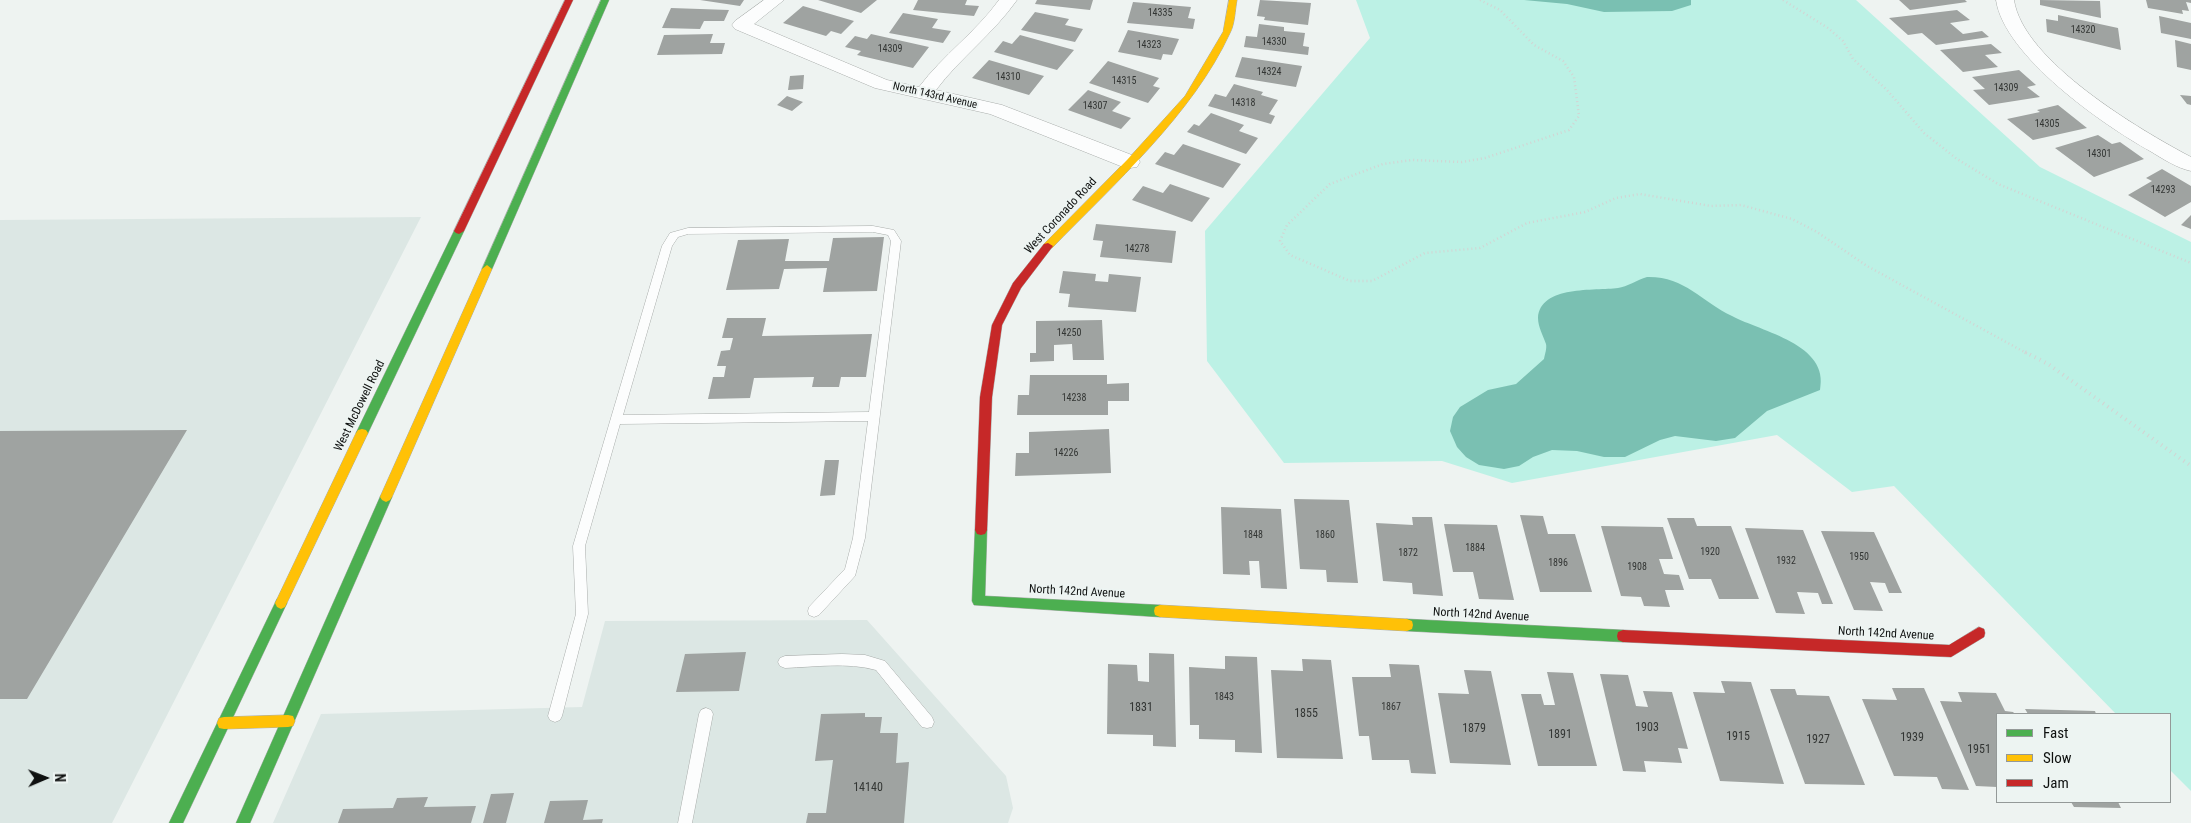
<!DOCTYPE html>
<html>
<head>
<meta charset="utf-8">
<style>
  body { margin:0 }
  #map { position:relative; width:2191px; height:823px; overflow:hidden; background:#eef3f1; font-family:"Roboto Condensed",sans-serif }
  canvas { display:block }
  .legend { position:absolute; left:1996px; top:713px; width:175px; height:90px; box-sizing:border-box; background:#edf4f2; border:1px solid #949998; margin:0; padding:6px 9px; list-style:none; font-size:15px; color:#0f1110 }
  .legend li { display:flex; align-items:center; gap:10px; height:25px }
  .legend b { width:25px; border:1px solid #949998 }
  .north { position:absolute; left:20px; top:753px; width:50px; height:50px; -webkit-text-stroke:4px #edf4f2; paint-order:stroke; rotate:89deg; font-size:14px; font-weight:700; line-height:20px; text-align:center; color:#0f1110 }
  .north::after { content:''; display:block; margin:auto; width:18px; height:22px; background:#0f1110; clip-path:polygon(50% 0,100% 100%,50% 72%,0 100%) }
</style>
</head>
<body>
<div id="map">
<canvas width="2191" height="823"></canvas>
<ul class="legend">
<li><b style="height:6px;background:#4caf50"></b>Fast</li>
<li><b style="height:6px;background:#ffc107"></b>Slow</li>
<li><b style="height:6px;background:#c62828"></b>Jam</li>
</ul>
<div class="north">N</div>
</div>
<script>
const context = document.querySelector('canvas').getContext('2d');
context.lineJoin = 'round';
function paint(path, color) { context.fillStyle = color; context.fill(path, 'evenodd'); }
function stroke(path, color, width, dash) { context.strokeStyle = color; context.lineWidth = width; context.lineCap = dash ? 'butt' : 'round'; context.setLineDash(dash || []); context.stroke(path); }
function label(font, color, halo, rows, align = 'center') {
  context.font = font + ' "Roboto Condensed",sans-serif'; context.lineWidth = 4; context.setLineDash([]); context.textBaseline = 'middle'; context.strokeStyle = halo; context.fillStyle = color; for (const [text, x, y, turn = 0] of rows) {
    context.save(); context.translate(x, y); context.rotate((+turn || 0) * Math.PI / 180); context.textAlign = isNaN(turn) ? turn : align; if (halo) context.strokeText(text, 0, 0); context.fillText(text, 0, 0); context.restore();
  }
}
paint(new Path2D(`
  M421,217L112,823H0V220Z
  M867,620L1006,776L1013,808L1008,823H273L321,714L582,707L605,621Z`), '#dce7e4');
paint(new Path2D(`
  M1356,0H1856L2040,167L2191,242V791L2170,770V714H2116L1894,486L1852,492L1777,435L1512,483L1442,461L1284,463L1207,361L1205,231L1370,38Z`), '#bcf1e5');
paint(new Path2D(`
  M1524,0H1691V5L1672,11L1604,12L1567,4Z
  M1647,277C1684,276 1701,301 1732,316C1762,332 1830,344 1820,390L1767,411L1735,438L1716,441L1675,436L1660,440L1625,457H1604L1577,451L1552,450L1533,457L1519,466L1504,469L1479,465L1466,457L1457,447L1450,431L1453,417L1460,407L1488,390L1516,384L1544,359C1545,354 1547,348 1546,344C1543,335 1538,327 1538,318C1540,285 1595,291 1618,288C1627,287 1637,280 1647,277Z`), '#7ac0b2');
paint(new Path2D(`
  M700,0H744L740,6Z
  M818,0H877L861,13Z
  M918,0H967L965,5L979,6L974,16L913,10Z
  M1037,0H1093L1090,10L1035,4Z
  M1260,0L1311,3L1308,25L1264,20L1265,17L1257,16Z
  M1899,0H1965L1967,2L1910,10Z
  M2040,0L2100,1L2101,18L2040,5Z
  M2146,0H2191V3L2186,2L2189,11L2182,10L2183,14L2148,8Z
  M1133,2L1191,7L1188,18L1195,19L1193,29L1127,23Z
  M803,6L854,21L841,34L831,31L826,36L783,23Z
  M671,8L729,10L724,21H704L700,29L662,28Z
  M1957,10L1970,20L1950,23L1963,34L1982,31L1989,37L1936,45L1922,33L1908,35L1889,18Z
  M1035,12L1069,19L1065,25L1083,29L1075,42L1021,30Z
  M903,13L938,19L932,28L951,31L943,43L889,33Z
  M2058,15L2118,28L2121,50L2047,32L2046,19L2058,21Z
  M2159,16L2191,23V39L2161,33Z
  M1259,24L1284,27V31L1305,33L1303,46L1309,47L1308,55L1244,47L1246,36L1257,37Z
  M1128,30L1179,39L1172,55L1163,54L1161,60L1118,52Z
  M713,34L710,43H725L722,54L657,55L664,35Z
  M871,34L929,47L913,68L857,55L861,51L845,47L855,36L867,39Z
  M1020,35L1074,50L1057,70L994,52L1003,41L1012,44Z
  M2175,40L2191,44V70L2177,67Z
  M1991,44L2002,53L1985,55L1998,67L1963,72L1940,50Z
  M1242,57L1302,66L1296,87L1235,77Z
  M989,60L1044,76L1029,95L972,78Z
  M1108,61L1159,78L1153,86L1160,88L1148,103L1089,83Z
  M2019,70L2036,85L2027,87L2040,97L1989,105L1973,90L1985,89L1972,77Z
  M804,75L803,89L788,90L790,76Z
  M1234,84L1263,92L1261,95L1278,100L1269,114L1275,116L1271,124L1208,106L1215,94L1226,97Z
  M1088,90L1121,102L1112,111L1131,118L1121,129L1068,110Z
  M2180,95L2191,96V105L2187,104Z
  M787,96L803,102L792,111L777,105Z
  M2058,105L2087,128L2033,140L2007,119L2040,112L2037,110Z
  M1211,113L1244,125L1239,131L1258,138L1246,154L1187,132L1194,124L1199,126Z
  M2098,135L2112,144L2120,142L2144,159L2094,177L2055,148Z
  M1183,144L1241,164L1223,188L1155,164L1165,152L1174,155Z
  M2162,169L2191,186V202L2165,217L2128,195L2152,181L2146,178Z
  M1170,184L1210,198L1192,222L1132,200L1143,186L1163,193Z
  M2191,215V229L2181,225Z
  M1096,224L1176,231L1172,263L1100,257L1103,241L1093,240Z
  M884,237L877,291L823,292L827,268L784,269L779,289L726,290L738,240L789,239L785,261H829L833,238Z
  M1063,271L1096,274L1095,281L1108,282L1109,274L1141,277L1136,312L1068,307L1070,294L1059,293Z
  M727,318H766L762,336L872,334L866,377H841L839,387H812L814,377L754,378L750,398L708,399L713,377H724L726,366H717L721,351L730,350L733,338H722Z
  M1102,320L1104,360H1073L1072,344L1054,345V361L1030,362V353H1036V321Z
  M1030,375H1107V384L1129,383V401H1108V415H1017L1018,395H1029Z
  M1109,429L1111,473L1015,476L1016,453H1029V432Z
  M187,430L27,699H0V431Z
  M825,460H839L835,495L820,496Z
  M1294,499L1349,500L1358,583L1327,582L1326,570L1300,569Z
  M1221,507L1281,509L1287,589L1261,588L1259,561H1249L1250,575L1223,574Z
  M1520,515L1543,516L1548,534H1575L1592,592H1540Z
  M1412,517H1432L1443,596L1413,594L1412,583L1383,581L1376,523L1413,525Z
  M1667,518H1694L1697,526H1731L1759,599H1719L1711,579H1689Z
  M1444,524L1497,525L1514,600L1479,599L1473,572H1453Z
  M1601,526L1663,527L1673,559H1659L1664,574L1679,575L1684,590H1665L1670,607L1644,606L1641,597L1621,596Z
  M1745,528L1803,530L1833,604H1822L1818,593L1797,592L1805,614L1776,613Z
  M1821,531L1874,532L1902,593H1889L1885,583L1870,582L1883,611L1854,610Z
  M746,652L739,691L676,692L685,654Z
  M1149,653L1174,654L1176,747L1153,746V735L1107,734L1108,664L1137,665L1138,681L1149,682Z
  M1225,656L1257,657L1262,753L1235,752V740L1199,739V725H1190L1189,667L1225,669Z
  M1302,659L1331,660L1343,759L1277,758L1271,670L1303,671Z
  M1389,664L1419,665L1436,774L1411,773L1409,760H1372L1369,736H1359L1352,677H1391Z
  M1464,670L1491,671L1511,765L1450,763L1438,693L1469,694Z
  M1547,672L1573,673L1597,766H1538L1521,694H1541L1544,705H1555Z
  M1600,674L1628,675L1636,706L1648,707L1643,691L1672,692L1688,749L1678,748L1682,763L1644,761L1646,772L1623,771Z
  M1721,681L1751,682L1784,784L1720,781L1693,692L1725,693Z
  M1892,688H1924L1969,790L1942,789L1937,777L1894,776L1862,699L1897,700Z
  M1770,689H1795L1797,695L1829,696L1865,785L1805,784Z
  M1958,692L1996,693L2005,711L2013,712L2015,714H1997V787L1976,786L1940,701L1962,702Z
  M2025,709L2095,711L2096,714H2028Z
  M865,713V717H882L880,733H898L896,763L909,762L904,823H806L808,813H826L833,760L815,761L821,714Z
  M514,793L506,823H483L491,794Z
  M428,797L424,807L476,806L471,823H338L343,809L393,808L397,798Z
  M588,800L583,820L603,819L602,823H544L550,801Z
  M2071,802H2118L2121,808L2074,807Z`), '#9fa3a1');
const lane = new Path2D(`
  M873,226L894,230L901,241L865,538L855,576L819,615L814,617L809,615L808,611L809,607L845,569L853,538L868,421L620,424L585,546L588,614L562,716L560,720L555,722L550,720L548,716L576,614L573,546L662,246L670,233L688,228ZM873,232L888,235L891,241L869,412L623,415L672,246L678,237L688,234Z
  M842,654L865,655L885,661L932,717L934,722L932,727L927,728L922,727L876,670C847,662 815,667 785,668L780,666L778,662L780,658L785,656Z
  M706,708L711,710L713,714L692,823H678L699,714L701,710Z`);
const street = new Path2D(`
  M764,0H784L754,24L887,80L919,87C943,55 976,32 999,0H1017C993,34 960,58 936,90L1002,105L1137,157L1140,162L1137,167L1130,168L1123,167L990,114L875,88L735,29L732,25L735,21Z
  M1996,0H2014C2023,61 2140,130 2191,157V171C2177,168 2163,159 2150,151C2103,125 2004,56 1996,0Z`);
const fast = new Path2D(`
  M601,0H609L492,269L487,273L483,272L482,269Z
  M459,228L464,231L368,433L366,436H358L356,433L454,231Z
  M386,492L390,494L392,497L250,823H236L380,497L382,494Z
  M981,525L985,526L987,530L985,596L1160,605L1165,607L1166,611L1165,615L1160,617L974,605L972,601L975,530L977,526Z
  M281,597L285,599L287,603L183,823H169L277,599Z
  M1407,619L1623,630L1628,632L1629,636L1628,640L1623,642L1407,631L1402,629L1401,625L1402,621Z`);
const slow = new Path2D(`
  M1229,0H1237C1235,10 1235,24 1230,33C1193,114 1113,185 1052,248H1044L1043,246L1044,244L1127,160L1185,96L1223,32Z
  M487,265L492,269L392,497L390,500L386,502L382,500L380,497L482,269Z
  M362,429L366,430L368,433L285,607L281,609L277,607L275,603L277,599L356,433L358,430Z
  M1160,605L1407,619L1412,621L1413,625L1412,629L1407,631L1160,617L1155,615L1154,611L1155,607Z
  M288,715L293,716L295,721L293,726L288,727L224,729L219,728L217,723L219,718L224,717Z`);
const jam = new Path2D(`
  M565,0H573L464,231L459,234L456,233L454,231Z
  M1048,243L1053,246L1021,288L1002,325L992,397L987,530L985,534L981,535L977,534L975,530L980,397L992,325L1013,283L1044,244Z
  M1979,627L1984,629L1985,633L1984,637L1951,657L1623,642L1618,640L1617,636L1618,632L1623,630L1949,645Z`);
stroke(lane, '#a9adab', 1);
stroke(street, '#a9adab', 1);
stroke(fast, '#a9adab', 1);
stroke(slow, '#a9adab', 1);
stroke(jam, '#a9adab', 1);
stroke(new Path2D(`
  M1480,0L1500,10L1534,45L1563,61L1574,77L1579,116L1569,130L1485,158L1462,162L1412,160L1383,164L1330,184L1287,225L1280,241L1290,255L1350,281H1372L1425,253L1480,248L1527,223L1585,212L1616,198L1640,194L1711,206L1741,205L1792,219L1817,232L1867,266L2028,354
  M1783,0L1828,28L1843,41L1853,59L1887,90L1924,133L1957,159L1998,184L2191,263`), '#d3d4d3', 2.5, [1, 3]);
stroke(new Path2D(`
  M2025,352L2048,364L2191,466`), '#d3d4d3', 4, [1, 4.5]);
paint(lane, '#fcfdfd');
paint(street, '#fcfdfd');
paint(fast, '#4caf50');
paint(slow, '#ffc107');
paint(jam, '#c62828');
label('10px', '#333634', null, [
  ["14335",1160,13],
  ["14320",2083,30],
  ["14330",1274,42],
  ["14323",1149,45],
  ["14309",890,49],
  ["14324",1269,72],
  ["14310",1008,77],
  ["14315",1124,81],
  ["14309",2006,88],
  ["14318",1243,103],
  ["14307",1095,106],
  ["14305",2047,124],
  ["14301",2099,154],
  ["14293",2163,190],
  ["14278",1137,249],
  ["14250",1069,333],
  ["14238",1074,398],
  ["14226",1066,453],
  ["1848",1253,535],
  ["1860",1325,535],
  ["1884",1475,548],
  ["1920",1710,552],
  ["1872",1408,553],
  ["1950",1859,557],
  ["1932",1786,561],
  ["1896",1558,563],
  ["1908",1637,567],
  ["1843",1224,697],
  ["1867",1391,707]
]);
label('11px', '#0f1110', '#edf4f2', [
  ["North 143rd Avenue",935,96,13]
]);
label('12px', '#0f1110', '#edf4f2', [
  ["West Coronado Road",1061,216,-47],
  ["West McDowell Road",360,406,-64],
  ["North 142nd Avenue",1077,592,3],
  ["North 142nd Avenue",1481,615,3],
  ["North 142nd Avenue",1886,634,3]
]);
label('12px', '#333634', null, [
  ["1831",1141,708],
  ["1855",1306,714],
  ["1903",1647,728],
  ["1879",1474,729],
  ["1891",1560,735],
  ["1915",1738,737],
  ["1939",1912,738],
  ["1927",1818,740],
  ["1951",1979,750],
  ["14140",868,788]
]);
</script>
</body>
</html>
